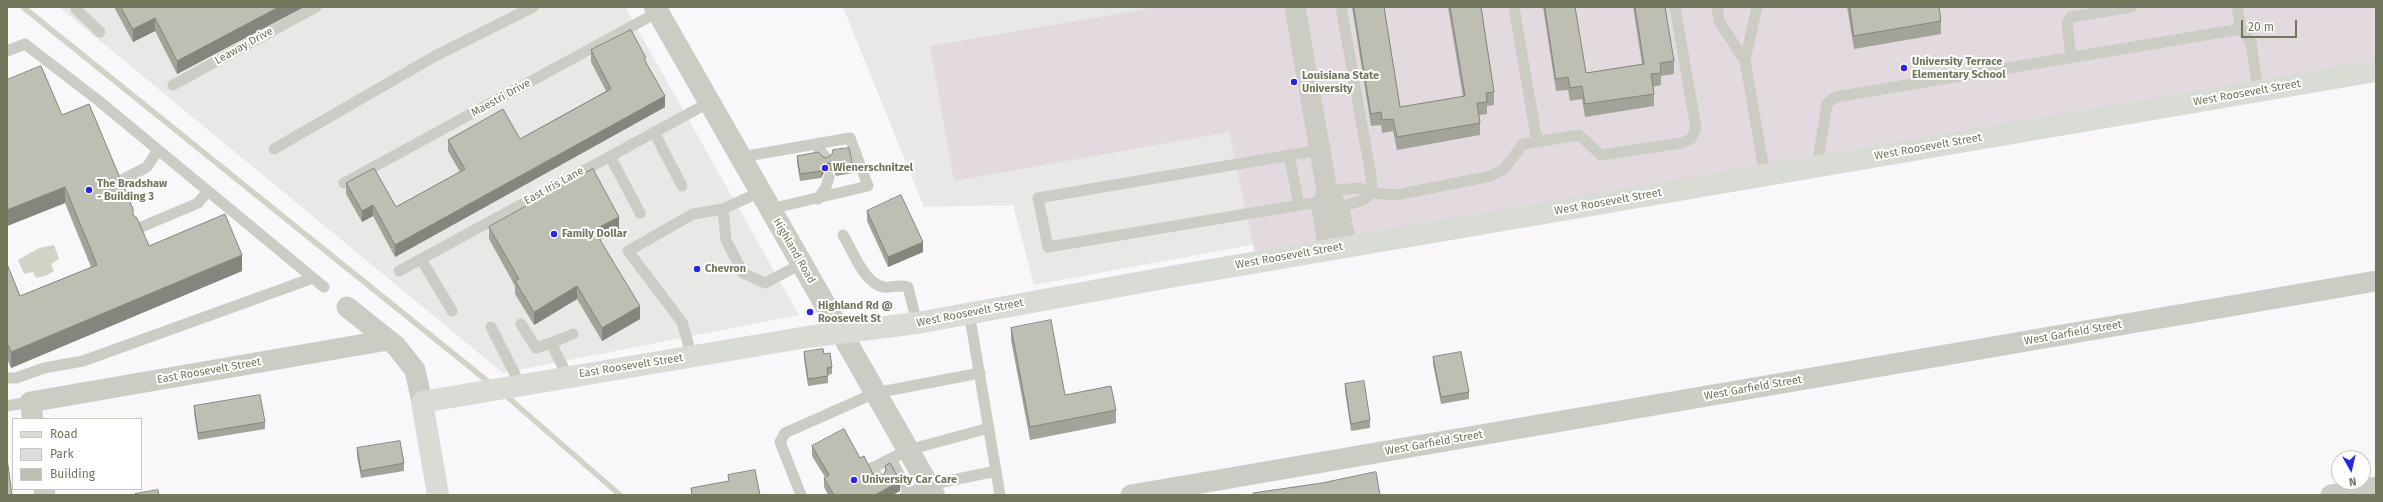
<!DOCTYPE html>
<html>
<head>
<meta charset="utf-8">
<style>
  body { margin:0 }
  #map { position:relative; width:2383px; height:502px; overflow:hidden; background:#f9f7f9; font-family:"Fira Sans",sans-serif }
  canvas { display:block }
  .frame { position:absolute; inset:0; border:8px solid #70775a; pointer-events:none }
  .legend { position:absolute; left:12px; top:418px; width:130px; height:72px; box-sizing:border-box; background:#fff; border:1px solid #c6c9bd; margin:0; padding:5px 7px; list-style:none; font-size:12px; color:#70775a }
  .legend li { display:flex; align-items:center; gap:8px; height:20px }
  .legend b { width:20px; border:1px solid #c6c9bd }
  .north { position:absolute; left:2331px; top:450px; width:40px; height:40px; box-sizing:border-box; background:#fff; border:1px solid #c6c9bd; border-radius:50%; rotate:172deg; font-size:11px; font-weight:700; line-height:16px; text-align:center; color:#70775a }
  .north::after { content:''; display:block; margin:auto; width:14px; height:18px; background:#2827e9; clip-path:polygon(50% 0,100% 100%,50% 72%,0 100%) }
  .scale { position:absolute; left:2241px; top:20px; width:56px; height:18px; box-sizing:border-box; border:2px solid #70775a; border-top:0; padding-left:5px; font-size:12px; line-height:14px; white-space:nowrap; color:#70775a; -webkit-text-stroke:3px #fff; paint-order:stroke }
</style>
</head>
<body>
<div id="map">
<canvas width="2383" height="502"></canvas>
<div class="frame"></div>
<ul class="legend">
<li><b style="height:5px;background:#d9dcd4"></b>Road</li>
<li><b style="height:11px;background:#e3dae0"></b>Park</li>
<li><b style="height:11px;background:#bdbfb2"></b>Building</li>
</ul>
<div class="north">N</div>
<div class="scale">20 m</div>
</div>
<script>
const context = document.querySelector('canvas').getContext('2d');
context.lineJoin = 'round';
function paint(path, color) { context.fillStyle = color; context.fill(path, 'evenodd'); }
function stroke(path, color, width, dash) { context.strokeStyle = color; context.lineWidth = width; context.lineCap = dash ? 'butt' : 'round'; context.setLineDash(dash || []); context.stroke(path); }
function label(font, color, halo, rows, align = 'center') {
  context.font = font + ' "Fira Sans",sans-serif'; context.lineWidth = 4; context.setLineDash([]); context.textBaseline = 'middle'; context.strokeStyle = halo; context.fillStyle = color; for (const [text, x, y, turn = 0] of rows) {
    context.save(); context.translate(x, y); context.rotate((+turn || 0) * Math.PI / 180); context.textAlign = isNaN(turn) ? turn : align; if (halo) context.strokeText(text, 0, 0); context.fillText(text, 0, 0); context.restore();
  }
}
paint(new Path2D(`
  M59,7H625L799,315L503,373Z
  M843,7H2267L1729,157L1034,285L1013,205L924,207Z`), '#e8e8e7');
paint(new Path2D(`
  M1157,7H2376V72L1257,262L1229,132L954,181L930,46Z`), '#e3dae0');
paint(new Path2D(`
  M54,245L59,259L51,264L54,271L45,276L36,278L33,272L24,274L18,260L39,248Z`), '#d2d2c5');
stroke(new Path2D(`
  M23,7L491,384
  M504,394L620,495`), '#d2d2c5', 5.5);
stroke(new Path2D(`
  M77,7L76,9L100,32
  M1341,7L1371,176L1372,193L1396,195L1491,176L1504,169L1523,144L1579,135L1601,155L1681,143L1691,139L1696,128L1675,7
  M1514,7L1537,142
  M1717,7L1719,21L1745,61
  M1757,7L1745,61L1765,175
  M2237,7L2241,29
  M7,51L25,44L99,101L324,287
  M2071,57L2067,23L2071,17L2132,7
  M173,85L316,7
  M654,132L682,186
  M815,144L826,158
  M274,149L435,56L533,7
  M1320,150L1038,198L1048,247L1324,201
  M1289,155L1299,205
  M610,156L640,213
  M741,157L850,138L868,186L770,209
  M1817,166L1827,104L1835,97L2241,29L2251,42L2258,91
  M122,180L147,167L158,150
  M344,183L658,12
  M1327,191L1360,188L1372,193L1363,200L1338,208
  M818,199L826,187L829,177
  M723,209L726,240L743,273L765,283L801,264
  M139,228L198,203L208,191
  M843,235C853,251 864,284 884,287C893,288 898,284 908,287L917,323
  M421,259L452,311
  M399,271L710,102
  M969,312L1000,495
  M521,324L536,348L551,343
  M491,327L520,384
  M692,357L682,322L628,251L693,214L723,209L760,192
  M568,377L551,343L573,334
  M7,378H16L44,368L83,361L313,278
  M7,406L30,402
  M891,459L909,493L905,495
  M879,479L872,468L908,450L989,428
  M909,493L929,485L996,471
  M801,495L780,442L785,433L875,393L980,373`), '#cbcdc4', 11);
stroke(new Path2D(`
  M1295,7L1327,191L1339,210L1347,246
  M1327,191L1322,208L1329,249
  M347,307L396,346L415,370L422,402
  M33,419L30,402L388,340
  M44,489L45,495
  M1131,495L2376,281
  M2331,495L2376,487`), '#cbcdc4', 21);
stroke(new Path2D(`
  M655,7L934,495`), '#cbcdc4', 22);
stroke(new Path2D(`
  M438,495L422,402L807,337L917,323L1170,277L2376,71`), '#d9dcd4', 22);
paint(new Path2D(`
  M114,7H304L177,74L155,31L133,42Z
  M1352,7H1384L1400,107L1463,97L1448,7H1481L1494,92V105L1487,106V114L1479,115L1480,123V135L1397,150L1393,131L1382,133L1381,125L1371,126Z
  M1543,7H1575L1586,73L1642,64L1633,7H1665L1674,61V74L1661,76V85L1653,87L1654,94V106L1585,117L1582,99L1570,101L1568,90L1556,91Z
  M1847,7H1939L1941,21V34L1854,49Z
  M591,50L646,62L665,107L395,257L373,216L362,222L346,194V183L396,207L460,172L448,151V140L520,139L606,91L591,62Z
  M7,80L62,115L133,215L149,246L242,271L11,368L7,359V264L20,296L91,267L65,203L7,226Z
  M797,156L823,157L853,166V173L836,176L834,172L828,170L824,172L821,178L800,181L797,163Z
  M867,211L923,252L888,267L867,221Z
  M489,227L619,229L600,240L640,319L602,341L577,299L534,325L515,294V286L489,239Z
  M1011,328L1065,395L1116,410V423L1030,440L1011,340Z
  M804,352L824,354L832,367V374L828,375V383L808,386L804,359Z
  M1433,357L1469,392V399L1441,404L1433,364Z
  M1345,384L1370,420V428L1351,431L1345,391Z
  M194,406L265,422V429L198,440L194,413Z
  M812,446L860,458L873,474L879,477L883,475L885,472V466L900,491L892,495H828L824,487V478L825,477L812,456Z
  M357,448L404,463V471L361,478L357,456Z`), '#a3a499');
paint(new Path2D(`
  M279,7H304L177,74V61Z
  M155,18V31L133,42V29Z
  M665,96V107L395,257V245Z
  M828,163V170L824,172L821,178V171L824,165Z
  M65,187V203L7,226V210Z
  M373,205V216L362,222V211Z
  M619,217V229L594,243V230Z
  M923,242V252L888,267V257Z
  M242,255V271L11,368V352Z
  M577,286V299L534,325V312Z
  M640,306V319L602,341V328Z
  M900,481V491L892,495H875Z`), '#84867d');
const building = new Path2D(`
  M121,7H279L177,61L155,18L133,29Z
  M1354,7H1384L1400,107L1465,96L1450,7H1481L1494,92L1486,93L1487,102L1477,103L1480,123L1397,137L1393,119L1382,120L1381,112L1371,114Z
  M1545,7H1575L1586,73L1644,64L1635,7H1665L1674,61L1660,63L1661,73L1651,74L1654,94L1585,104L1582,86L1570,88L1568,77L1556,79Z
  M1850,7H1939L1941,21L1854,36Z
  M631,30L646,58L644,59L665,96L395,245L373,205L362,211L346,183L374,168L396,207L465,169L448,140L503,109L520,139L611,89L591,50Z
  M41,66L62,115L89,104L133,209V215L137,218L149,246L225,214L242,255L11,352L7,343V264L20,296L97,265L65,187L7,210V80Z
  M849,148L853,166L836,169L834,165L828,163L824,165L821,171L800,174L797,156L818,152L823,157L827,158L832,154L833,150Z
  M593,169L619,217L594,230L640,306L602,328L577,286L534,312L515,281L519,279L489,227Z
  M901,195L923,242L888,257L867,211Z
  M1051,320L1065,395L1111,386L1116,410L1030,427L1011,328Z
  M823,349L824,354L830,353L832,367L827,368L828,376L808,379L804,352Z
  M1461,352L1469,392L1441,397L1433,357Z
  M1364,381L1370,420L1351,424L1345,384Z
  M260,395L265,422L198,433L194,406Z
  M844,429L860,458L864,456L873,474L879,477L883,475L886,470L885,466L890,463L900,481L875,495H834L824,478L829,475L812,446Z
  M400,441L404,463L361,471L357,448Z
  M7,458L12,495H7Z
  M755,470L760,495H692L691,488L729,481L728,475Z
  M1376,472L1380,495H1254L1253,493L1322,483Z
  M158,490L159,495H135V494Z`);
paint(building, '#bdbfb2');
stroke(building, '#84867d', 1);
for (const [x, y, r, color] of [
  [1904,68,4,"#2827e9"],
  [1294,82,4,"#2827e9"],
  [825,168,4,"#2827e9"],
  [89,190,4,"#2827e9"],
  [554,234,4,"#2827e9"],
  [697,269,4,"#2827e9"],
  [810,312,4,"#2827e9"],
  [854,480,4,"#2827e9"]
]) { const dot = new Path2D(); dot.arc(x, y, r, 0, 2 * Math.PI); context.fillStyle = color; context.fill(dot); stroke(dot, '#fff', 1.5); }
label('11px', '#70775a', '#fff', [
  ["Leaway Drive",244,46,-29],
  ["West Roosevelt Street",2247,93,-10],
  ["Maestri Drive",501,98,-29],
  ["West Roosevelt Street",1928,147,-10],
  ["East Iris Lane",554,186,-29],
  ["West Roosevelt Street",1608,202,-10],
  ["Highland Road",794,251,60],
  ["West Roosevelt Street",1289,256,-10],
  ["West Roosevelt Street",970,313,-11],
  ["West Garfield Street",2073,333,-10],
  ["East Roosevelt Street",631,366,-9],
  ["East Roosevelt Street",209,371,-10],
  ["West Garfield Street",1753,388,-10],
  ["West Garfield Street",1434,443,-10]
]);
label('bold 11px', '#70775a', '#fff', [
  ["University Terrace",1912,62],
  ["Elementary School",1912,75],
  ["Louisiana State",1302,76],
  ["University",1302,89],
  ["Wienerschnitzel",833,168],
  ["The Bradshaw",97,184],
  ["- Building 3",97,197],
  ["Family Dollar",562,234],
  ["Chevron",705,269],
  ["Highland Rd @",818,306],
  ["Roosevelt St",818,319],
  ["University Car Care",862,480]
], 'left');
</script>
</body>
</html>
